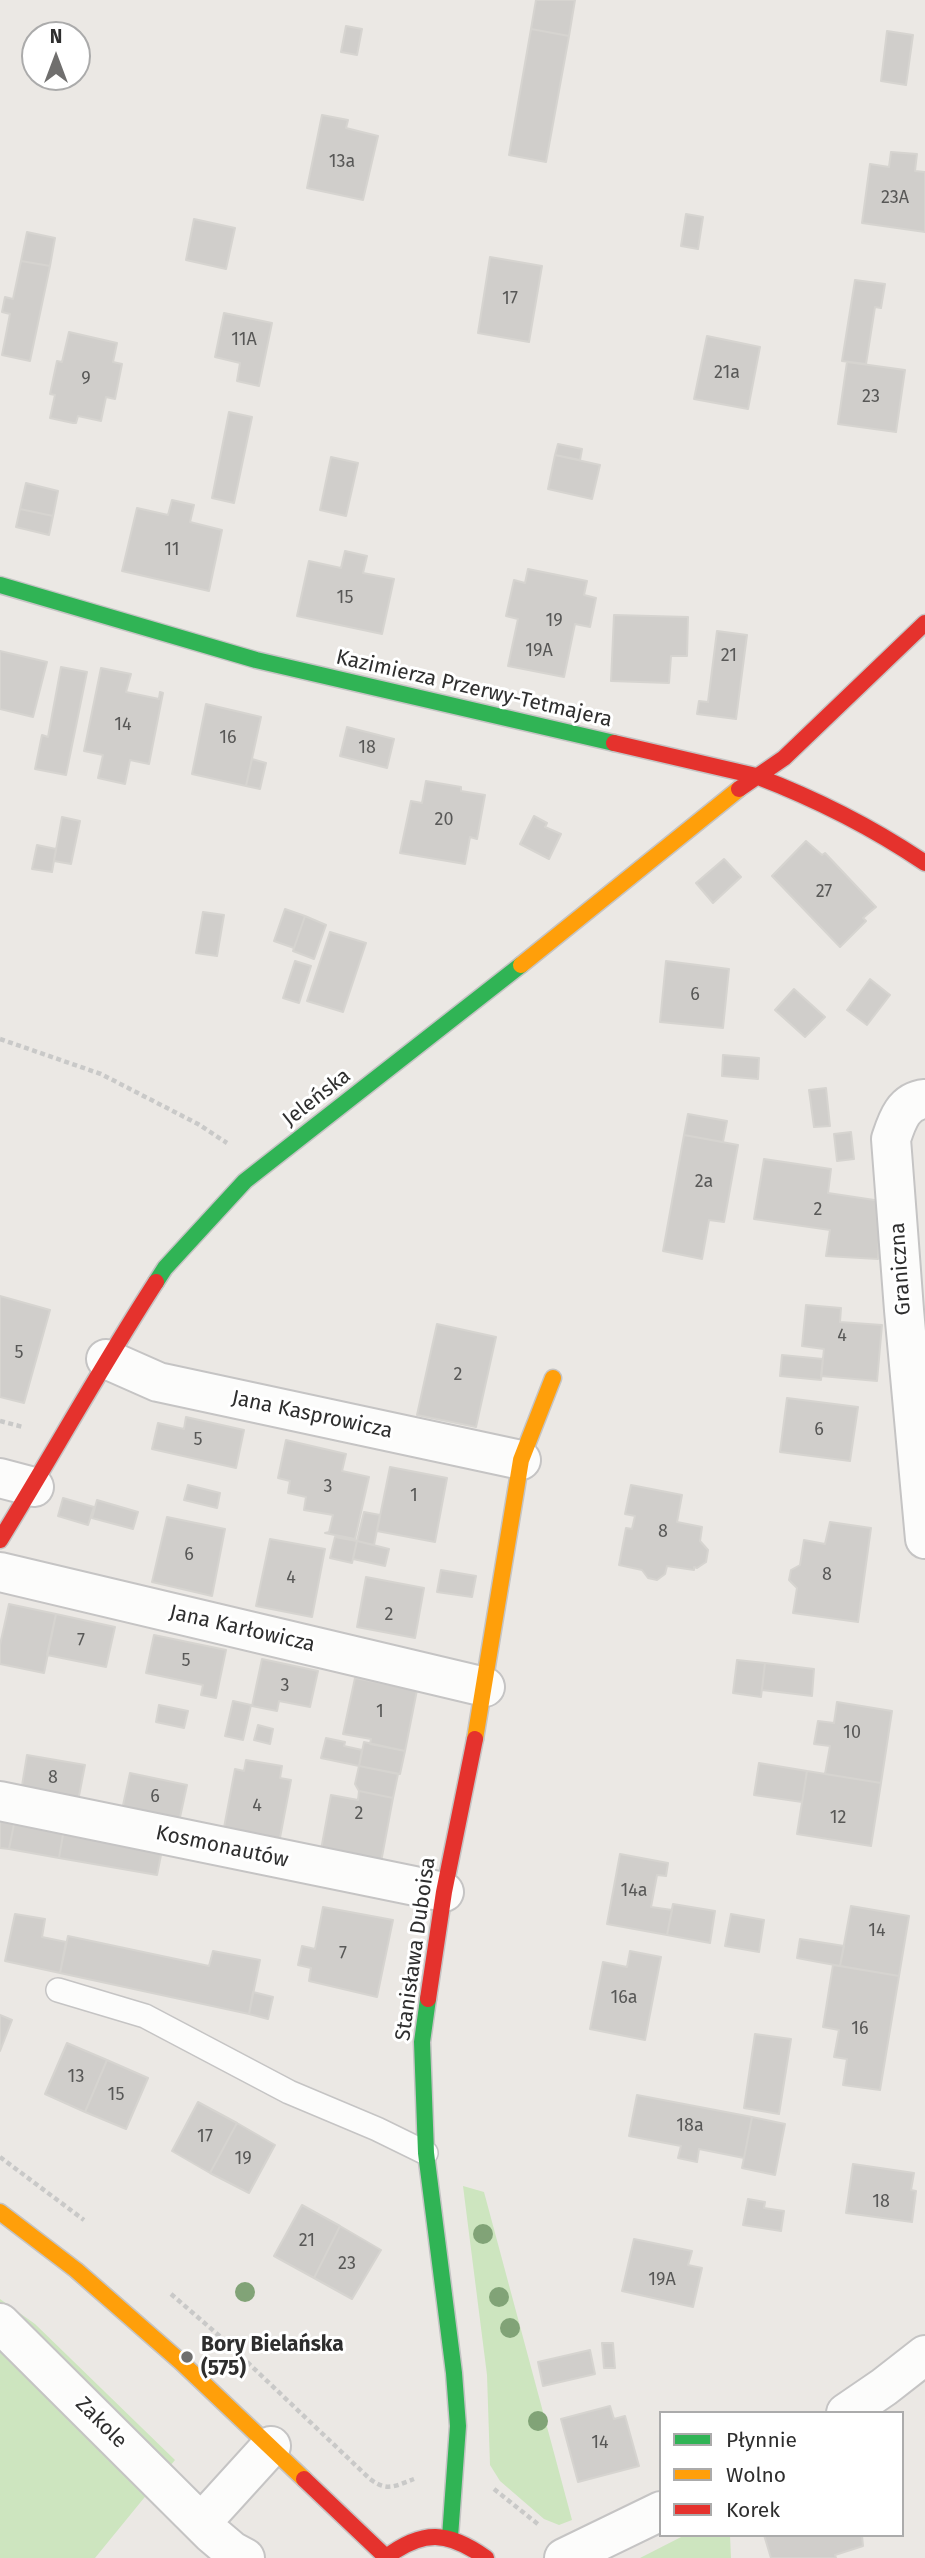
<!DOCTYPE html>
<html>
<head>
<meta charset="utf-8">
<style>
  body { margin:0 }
  #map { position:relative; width:925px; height:2558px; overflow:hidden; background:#ebe8e4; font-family:"Fira Sans",sans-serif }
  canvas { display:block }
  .legend { position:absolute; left:659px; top:2411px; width:245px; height:126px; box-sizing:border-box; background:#fff; border:2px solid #ababab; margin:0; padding:9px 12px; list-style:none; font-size:21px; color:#2e2e2e }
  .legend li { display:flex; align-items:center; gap:14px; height:35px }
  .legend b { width:35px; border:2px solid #ababab }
  .north { position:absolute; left:21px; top:21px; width:70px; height:70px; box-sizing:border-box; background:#fff; border:2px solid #ababab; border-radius:50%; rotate:0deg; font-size:19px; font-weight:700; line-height:28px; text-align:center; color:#2e2e2e }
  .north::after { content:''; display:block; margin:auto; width:24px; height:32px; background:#706f6e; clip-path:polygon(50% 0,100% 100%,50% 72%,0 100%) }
</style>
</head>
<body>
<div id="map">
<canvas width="925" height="2558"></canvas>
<ul class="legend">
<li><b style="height:9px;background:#30b455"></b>Płynnie</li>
<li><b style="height:9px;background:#ff9f0a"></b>Wolno</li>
<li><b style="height:9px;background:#e5322d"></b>Korek</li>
</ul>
<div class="north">N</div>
</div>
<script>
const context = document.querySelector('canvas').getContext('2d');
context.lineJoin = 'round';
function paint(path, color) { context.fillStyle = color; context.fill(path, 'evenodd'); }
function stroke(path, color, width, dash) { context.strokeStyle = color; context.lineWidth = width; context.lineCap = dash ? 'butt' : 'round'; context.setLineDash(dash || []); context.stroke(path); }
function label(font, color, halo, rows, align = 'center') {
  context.font = font + ' "Fira Sans",sans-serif'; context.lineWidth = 6; context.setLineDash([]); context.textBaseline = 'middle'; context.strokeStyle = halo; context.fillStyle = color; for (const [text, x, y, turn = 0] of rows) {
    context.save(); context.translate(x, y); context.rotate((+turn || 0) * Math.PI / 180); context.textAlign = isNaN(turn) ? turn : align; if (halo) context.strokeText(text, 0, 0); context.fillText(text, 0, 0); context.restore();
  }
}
paint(new Path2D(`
  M463,2186L484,2192L572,2520L559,2525L544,2519L500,2481L490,2465L487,2375Z
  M0,2299L35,2324L175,2460L95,2558H0Z
  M685,2535H730L731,2558H640Z`), '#cde5bf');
const building = new Path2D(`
  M536,0H575L569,36L531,29Z
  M346,26L362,29L357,55L341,52Z
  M531,29L569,36L546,162L509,155Z
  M887,31L913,35L906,85L881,81Z
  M322,115L348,120L346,128L378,136L363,200L307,188Z
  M891,152L917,154L915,171L925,172V232L862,223L870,164L889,167Z
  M686,214L703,217L698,249L681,246Z
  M194,219L235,228L226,269L186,260Z
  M27,232L55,238L50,266L21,261Z
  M490,257L542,266L529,342L478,333Z
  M21,261L50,266L30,361L2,355L10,314L2,312L5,297L13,299Z
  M855,280L885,284L881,308L875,307L866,364L842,361Z
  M224,313L272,323L259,386L237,381L240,363L215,357Z
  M69,332L117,343L113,362L122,364L115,399L106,397L101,421L78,416L76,423H73L50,418L55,395L50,394L57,361L62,362Z
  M707,336L760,347L748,409L694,399Z
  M847,362L905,370L896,432L838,424Z
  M229,412L252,417L234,503L212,498Z
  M558,444L582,449L580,460L555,455Z
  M555,455L600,465L592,499L548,489Z
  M331,457L358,463L346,516L320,510Z
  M26,483L58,491L53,516L20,509Z
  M172,500L194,505L190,522L222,530L209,591L122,571L137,508L168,515Z
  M20,509L53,516L49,535L16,527Z
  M345,551L367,556L363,573L394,579L382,634L297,616L309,561L341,568Z
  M528,569L587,581L584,595L596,598L590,627L575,624L564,677L508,666L518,619L506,616L514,580L525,583Z
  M614,615L688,617L687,656H671L669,683L611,681Z
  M717,631L747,635L736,719L697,714L699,701L708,702Z
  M0,651L47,662L33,717L0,709Z
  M61,667L87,672L66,775L35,769L42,735L48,737Z
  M101,668L131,674L126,692L159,699L160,692L163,693L149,764L130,760L125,784L98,778L103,755L84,751Z
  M206,704L261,717L246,786L192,774Z
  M347,727L394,739L387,768L340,756Z
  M252,759L266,763L260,789L246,786Z
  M426,781L461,787V791L485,795L477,839L470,837L465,864L400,853L411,801L422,803Z
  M534,816L547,823L545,827L561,834L549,859L520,844Z
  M62,817L80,821L71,864L54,861Z
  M806,841L822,855L825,853L876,907L863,918L866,921L840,947L772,876Z
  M37,845L56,849L52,872L32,869Z
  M724,859L741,877L713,903L696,883Z
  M285,909L305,916L294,948L274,941Z
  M203,912L224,915L217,956L196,953Z
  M305,916L326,925L314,959L293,951Z
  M330,932L366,943L343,1012L307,1001Z
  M295,961L311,966L299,1003L283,998Z
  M666,961L729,969L723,1028L660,1022Z
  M870,979L890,995L867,1025L847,1010Z
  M794,989L825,1017L805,1037L775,1010Z
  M723,1055L759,1058L758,1079L722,1076Z
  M826,1088L830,1126L814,1127L809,1090Z
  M688,1114L727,1121L723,1142L684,1135Z
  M851,1132L854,1159L837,1161L834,1134Z
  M684,1135L738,1145L724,1222L709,1220L702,1259L663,1251Z
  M764,1159L831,1169L828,1193L881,1201L878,1259L826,1256L830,1230L754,1219Z
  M0,1296L50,1310L24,1403L0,1397Z
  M806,1305L841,1308L840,1322L882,1325L877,1381L821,1376L824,1349L802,1346Z
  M437,1324L496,1337L476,1427L417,1415Z
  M782,1355L823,1359L821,1380L780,1376Z
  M787,1398L858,1407L850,1461L780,1452Z
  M186,1417L244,1430L236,1468L152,1449L158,1423L184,1429Z
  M286,1440L346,1454L342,1471L369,1477L355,1539L325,1533L329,1532L333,1515L304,1510L306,1497L288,1493L290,1481L278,1478Z
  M390,1467L447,1478L435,1542L377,1531Z
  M188,1485L220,1493L217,1508L184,1500Z
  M631,1485L682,1495L677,1522L702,1527L700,1541L708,1550L706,1562L697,1568L694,1567V1570L667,1566L665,1574L657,1580L648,1578L642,1570L619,1565L626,1528L632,1529L635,1516L625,1514Z
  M63,1498L94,1507L88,1525L58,1516Z
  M97,1500L138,1512L133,1529L92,1518Z
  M364,1512L380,1515L374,1545L357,1541Z
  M167,1517L225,1529L212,1596L152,1582Z
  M830,1522L871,1528L858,1622L793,1613L797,1588L789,1580L791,1570L800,1565L804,1540L825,1544Z
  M335,1537L357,1541L352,1563L330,1558Z
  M270,1539L325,1549L312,1617L256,1606Z
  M357,1541L389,1549L385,1566L353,1559Z
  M441,1570L476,1576L472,1597L437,1592Z
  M366,1577L424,1588L415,1638L357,1627Z
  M9,1604L56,1614L44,1673L0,1664V1645Z
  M56,1614L115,1627L106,1667L47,1655Z
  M154,1635L226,1650L216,1698L201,1695L203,1685L146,1673Z
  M262,1659L318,1671L310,1707L279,1701L277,1711L252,1706Z
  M737,1660L765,1663L761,1697L733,1693Z
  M765,1663L814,1669L812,1696L762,1690Z
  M355,1678L417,1690L405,1751L370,1744L371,1739L343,1734Z
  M233,1701L251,1705L243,1740L225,1736Z
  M837,1702L892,1711L881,1783L825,1774L830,1746L814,1744L818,1721L834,1723Z
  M159,1705L188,1711L184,1728L156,1722Z
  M258,1725L273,1729L270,1744L254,1740Z
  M326,1738L345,1742L344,1746L362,1750L359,1766L321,1758Z
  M364,1742L405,1751L400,1774L359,1766Z
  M27,1755L85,1765L78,1801L21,1792Z
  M246,1760L282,1766L280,1778L291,1780L279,1843L223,1833L235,1769L244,1771Z
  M759,1763L807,1771L802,1802L754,1795Z
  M359,1766L398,1774L393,1798L359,1791L355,1784Z
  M807,1771L881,1783L871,1846L797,1834Z
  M130,1773L187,1785L179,1822L122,1810Z
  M359,1791L393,1798L381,1862L321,1850L331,1795L358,1800Z
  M0,1811L16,1814L9,1849L0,1848Z
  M16,1814L65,1823L59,1858L9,1849Z
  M65,1823L164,1840L157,1875L59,1858Z
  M620,1854L668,1863L666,1876L657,1875L651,1907L672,1910L667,1935L607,1924Z
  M673,1904L715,1911L710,1943L667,1935Z
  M851,1906L909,1916L899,1976L840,1966Z
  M323,1907L393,1920L377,1997L309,1981L311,1968L298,1965L302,1946L315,1949Z
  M15,1914L45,1919L42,1937L66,1942L60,1973L5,1961Z
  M731,1914L764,1920L759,1952L725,1946Z
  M68,1936L209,1966L213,1951L260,1960L249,2014L60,1973Z
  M800,1939L844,1946L840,1966L797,1958Z
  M630,1951L661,1957L645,2040L590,2029L603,1962L627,1967Z
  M833,1965L899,1976L880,2090L843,2085L847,2059L834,2057L839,2030L823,2027Z
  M253,1992L273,1997L268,2019L249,2014Z
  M0,2015L12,2020L0,2051Z
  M755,2034L791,2039L779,2114L744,2108Z
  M67,2043L107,2060L85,2112L45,2094Z
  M107,2060L148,2078L126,2129L85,2112Z
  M637,2095L752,2117L744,2158L699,2149L697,2162L678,2158L681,2146L629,2136Z
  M198,2102L237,2123L210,2173L172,2151Z
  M752,2117L785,2124L775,2175L742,2168Z
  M237,2123L275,2145L249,2193L210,2173Z
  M853,2164L914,2173L911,2190L916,2191L912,2222L846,2213Z
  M748,2199L765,2202L764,2208L784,2211L781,2231L743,2225Z
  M302,2205L340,2226L314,2278L274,2256Z
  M340,2226L381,2250L352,2299L314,2278Z
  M634,2239L692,2251L688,2265L702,2268L693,2307L622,2291Z
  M602,2343H613L615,2368H604Z
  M590,2350L595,2374L543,2386L538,2362Z
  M610,2406L614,2419L625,2416L639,2466L578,2482L561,2419Z
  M764,2535H862L863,2546L835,2555L836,2558H771Z`);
paint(building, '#d0cecb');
stroke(building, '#d6d4d0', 2);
const lane = new Path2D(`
  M58,1990L145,2016L289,2092L377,2129L426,2153`);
const street = new Path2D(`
  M925,1099C903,1101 897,1121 891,1139L904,1310L925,1539
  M106,1359L158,1382L521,1460
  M0,1478L34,1487
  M0,1572L485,1687
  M0,1801L444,1892
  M0,2323L212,2534L232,2551L245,2558
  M846,2413L884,2387L925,2355
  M201,2523L271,2446
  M564,2558L661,2511`);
const fast = new Path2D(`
  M0,585L256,660L614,743
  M156,1282L165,1268L245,1181L521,965
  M428,1999L422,2042L426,2153L454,2373L458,2426L450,2537`);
const slow = new Path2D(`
  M521,965L739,789
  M475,1739L521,1460L553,1378
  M0,2212L76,2270L181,2362L304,2479`);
const jam = new Path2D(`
  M614,743L756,776C816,799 872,827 925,863
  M739,789L784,758L925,623
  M0,1540C53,1454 101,1367 156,1282
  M428,1999L444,1892L475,1739
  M304,2479L386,2557
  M385,2558C423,2529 448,2531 486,2558`);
stroke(lane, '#c5c4c4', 26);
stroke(street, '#c5c4c4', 42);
stroke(fast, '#c5c4c4', 19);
stroke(slow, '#c5c4c4', 19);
stroke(jam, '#c5c4c4', 19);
stroke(new Path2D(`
  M0,1039L101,1074L198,1124L227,1143
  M0,1421L23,1427
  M0,2157L84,2220
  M171,2294L223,2339L370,2479C387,2492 395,2486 414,2479
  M494,2489L539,2525`), '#c9c9c8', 4.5, [5, 3.5]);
stroke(lane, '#fcfcfb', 23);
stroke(street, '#fcfcfb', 38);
stroke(fast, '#30b455', 16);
stroke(slow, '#ff9f0a', 16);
stroke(jam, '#e5322d', 16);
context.fillStyle = '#81a377';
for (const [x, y] of [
  [483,2234],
  [245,2292],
  [499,2297],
  [510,2328],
  [538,2421]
]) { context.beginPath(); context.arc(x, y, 10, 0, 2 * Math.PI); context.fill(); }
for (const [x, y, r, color] of [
  [187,2357,7,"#706f6e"]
]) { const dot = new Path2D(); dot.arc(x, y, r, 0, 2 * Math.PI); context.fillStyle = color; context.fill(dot); stroke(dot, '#fff', 2.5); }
label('18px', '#585857', null, [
  ["13a",342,162],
  ["23A",895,198],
  ["17",510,299],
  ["11A",244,340],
  ["21a",727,373],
  ["9",86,379],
  ["23",871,397],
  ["11",172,550],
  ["15",345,598],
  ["19",554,621],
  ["19A",539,651],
  ["21",729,656],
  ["14",123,725],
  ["16",228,738],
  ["18",367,748],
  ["20",444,820],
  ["27",824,892],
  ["6",695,995],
  ["2a",704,1182],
  ["2",818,1210],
  ["4",842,1336],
  ["5",19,1353],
  ["2",458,1375],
  ["6",819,1430],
  ["5",198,1440],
  ["3",328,1487],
  ["1",414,1496],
  ["8",663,1532],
  ["6",189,1555],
  ["8",827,1575],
  ["4",291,1578],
  ["2",389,1615],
  ["7",81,1641],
  ["5",186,1661],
  ["3",285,1686],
  ["1",380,1712],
  ["10",852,1733],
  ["8",53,1778],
  ["6",155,1797],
  ["4",257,1806],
  ["2",359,1814],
  ["12",838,1818],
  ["14a",634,1891],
  ["14",877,1931],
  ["7",343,1954],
  ["16a",624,1998],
  ["16",860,2029],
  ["13",76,2077],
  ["15",116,2095],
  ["18a",690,2126],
  ["17",205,2137],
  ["19",243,2159],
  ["18",881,2202],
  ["21",307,2241],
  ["23",347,2264],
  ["19A",662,2280],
  ["14",600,2443]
]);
label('21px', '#2e2e2e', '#fff', [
  ["Kazimierza Przerwy-Tetmajera",474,689,13],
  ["Jeleńska",317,1098,-38],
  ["Graniczna",901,1269,-94],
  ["Jana Kasprowicza",312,1415,12],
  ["Jana Karłowicza",242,1629,13],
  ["Kosmonautów",222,1847,12],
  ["Stanisława Duboisa",416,1949,-82],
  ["Zakole",101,2423,45]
]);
label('bold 21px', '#2e2e2e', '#fff', [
  ["Bory Bielańska",201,2345],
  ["(575)",201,2369]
], 'left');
</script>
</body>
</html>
